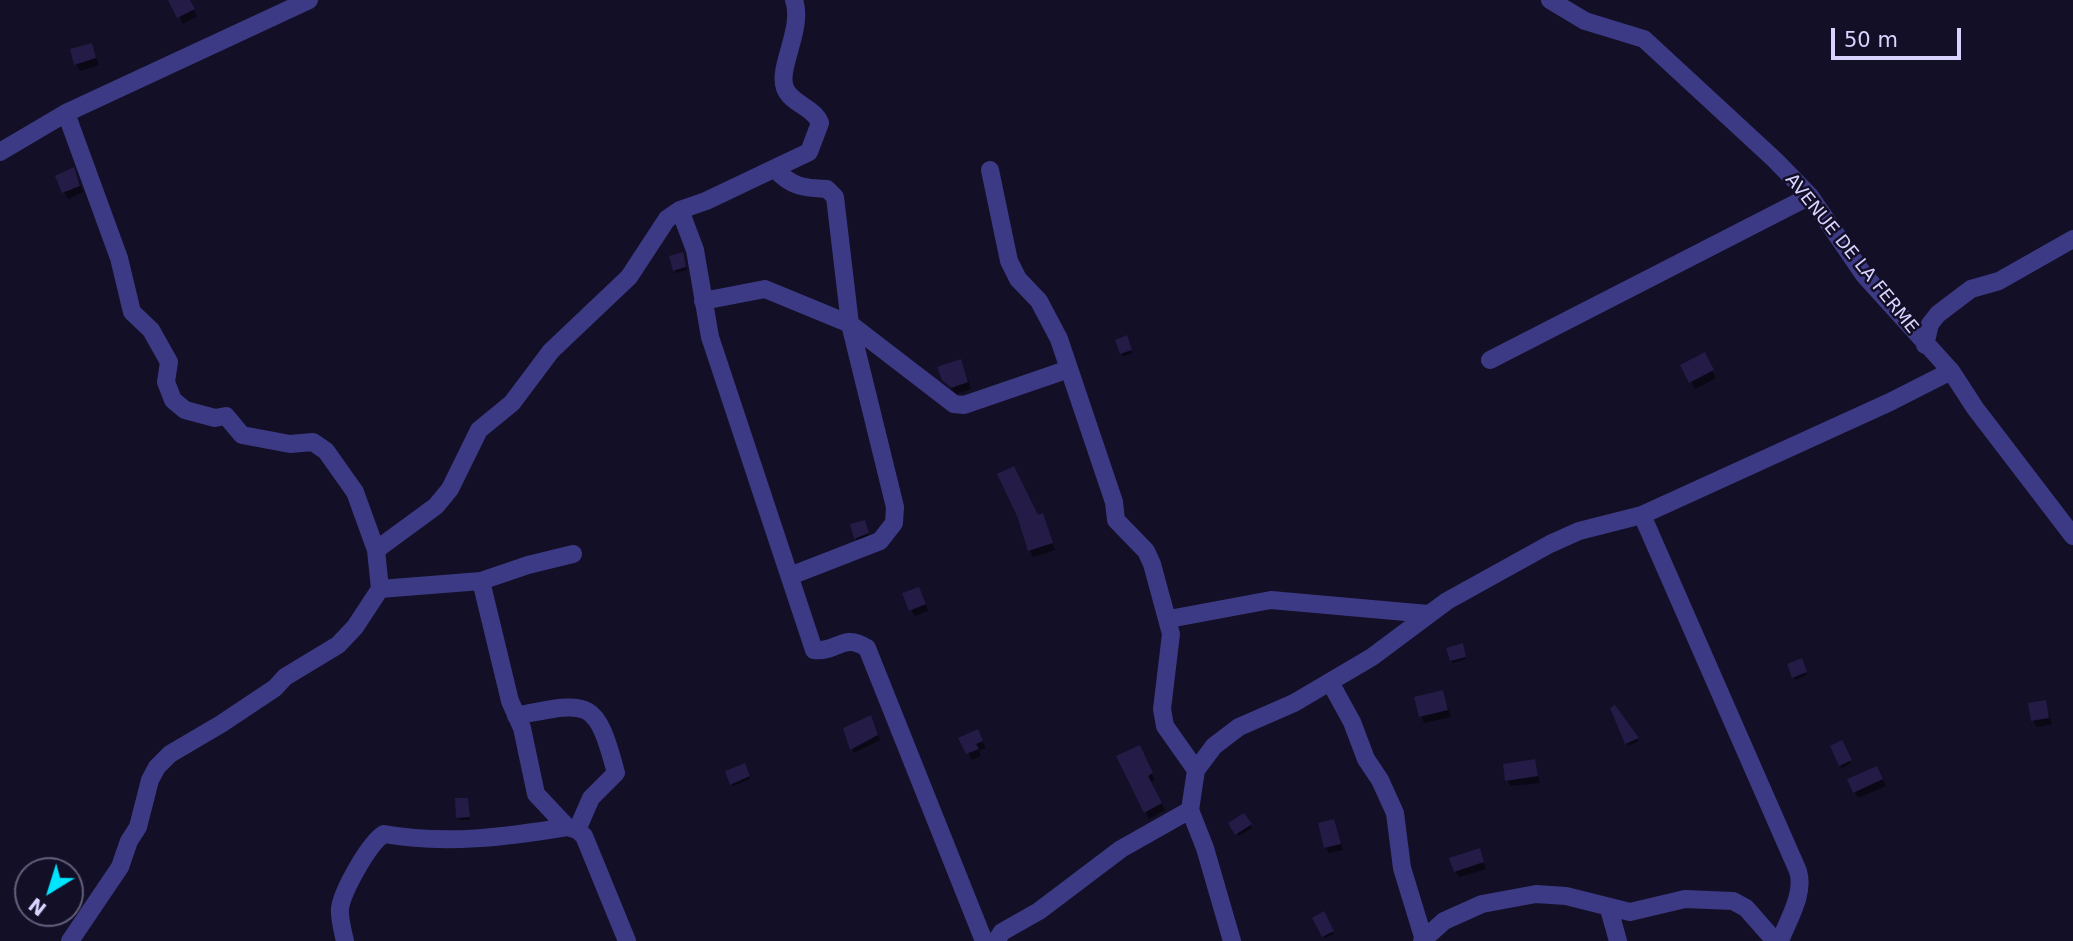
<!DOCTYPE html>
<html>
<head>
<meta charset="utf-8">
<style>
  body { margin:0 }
  #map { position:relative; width:2073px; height:941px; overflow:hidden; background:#130f26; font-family:"DejaVu Sans",sans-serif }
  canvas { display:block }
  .north { position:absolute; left:14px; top:857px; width:70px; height:70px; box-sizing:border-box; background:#130f26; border:2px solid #625e7d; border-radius:50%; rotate:218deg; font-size:19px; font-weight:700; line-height:28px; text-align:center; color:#d9d4ff }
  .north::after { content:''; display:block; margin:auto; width:24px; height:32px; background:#00e5ff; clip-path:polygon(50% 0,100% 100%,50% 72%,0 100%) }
  .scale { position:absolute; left:1831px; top:28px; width:130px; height:32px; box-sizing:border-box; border:4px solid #d9d4ff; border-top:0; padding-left:9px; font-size:21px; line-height:24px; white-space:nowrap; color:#d9d4ff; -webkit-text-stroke:5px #130f26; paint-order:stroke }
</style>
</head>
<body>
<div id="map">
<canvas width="2073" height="941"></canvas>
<div class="north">N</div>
<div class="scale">50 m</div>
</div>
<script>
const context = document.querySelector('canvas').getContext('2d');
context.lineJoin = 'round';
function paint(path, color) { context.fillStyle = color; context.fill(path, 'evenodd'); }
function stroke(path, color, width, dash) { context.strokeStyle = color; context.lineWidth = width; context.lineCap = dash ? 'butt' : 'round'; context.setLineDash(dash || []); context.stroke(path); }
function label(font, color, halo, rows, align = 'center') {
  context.font = font + ' "DejaVu Sans",sans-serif'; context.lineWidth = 5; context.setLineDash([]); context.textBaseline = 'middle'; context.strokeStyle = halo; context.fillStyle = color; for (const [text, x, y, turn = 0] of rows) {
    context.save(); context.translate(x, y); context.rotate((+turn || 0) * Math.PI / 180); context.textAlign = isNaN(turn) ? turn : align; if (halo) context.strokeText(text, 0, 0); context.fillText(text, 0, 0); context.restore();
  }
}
paint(new Path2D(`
  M172,0H188L197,16L183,24Z
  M91,45L99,65L80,71L76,64Z
  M77,176L83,192L68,199L57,177Z
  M683,257L687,270L676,273L671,258Z
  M1128,340L1132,353L1123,356L1117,341Z
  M1704,355L1716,378L1695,389L1682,366Z
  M964,368L971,389L956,394L943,379Z
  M1042,516L1055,550L1033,557L1030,550L1038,517Z
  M866,524L869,536L857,541L856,538Z
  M922,595L928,611L915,616L911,610Z
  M1463,648L1466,659L1453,663L1451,660Z
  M1801,661L1807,675L1795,680L1789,665Z
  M1442,692L1451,717L1424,723L1416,698Z
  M2045,702L2052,724L2037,727L2033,720Z
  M1614,707L1639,741L1628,746Z
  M873,722L880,740L854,753L852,749Z
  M981,738L986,748L979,751L981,756L972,760L961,739Z
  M1842,742L1851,763L1842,768L1832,746Z
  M1143,754L1155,780L1150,782L1165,810L1149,819L1118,757Z
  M1534,761L1540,783L1511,786L1507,780Z
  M744,766L750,779L733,786L731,784Z
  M1880,774L1886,786L1858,798L1855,792Z
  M467,800L470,820H460L458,817Z
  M1244,815L1252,828L1238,836L1231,824Z
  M1334,821L1343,850L1329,853L1326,847Z
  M1479,851L1486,869L1459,877L1455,871Z
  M1323,914L1334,934L1325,938L1314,918Z`), '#0007');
paint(new Path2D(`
  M168,0H190L195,9L177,18Z
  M92,43L96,58L74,65L70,49Z
  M74,167L80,186L62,193L55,176Z
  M683,252L686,267L673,271L669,256Z
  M1127,335L1132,350L1120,354L1115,340Z
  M1705,352L1714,370L1689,383L1680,365Z
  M961,359L968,382L951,388L942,380L937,367Z
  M1014,466L1038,515L1043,513L1053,543L1028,551L1017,516L997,474Z
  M865,520L869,533L854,539L850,524Z
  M919,587L926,604L909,611L902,593Z
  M1463,643L1466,657L1450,661L1446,648Z
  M1802,658L1807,672L1792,678L1787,664Z
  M1443,690L1448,710L1419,717L1414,697Z
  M2046,700L2049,718L2031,721L2028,703Z
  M1615,705L1639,738L1625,744L1610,708Z
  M871,715L878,735L850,750L843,728Z
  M978,729L983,741L976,744L979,749L966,754L958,738Z
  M1842,740L1852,760L1839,766L1830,746Z
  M1140,745L1153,773L1148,776L1162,803L1144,813L1116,756Z
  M1535,759L1538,776L1505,781L1503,764Z
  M745,763L750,776L730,785L725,771Z
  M1877,766L1883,779L1853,793L1847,779Z
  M455,798H468L470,817L456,818Z
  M1244,813L1252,824L1235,835L1228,823Z
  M1334,819L1341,844L1324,848L1318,823Z
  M1480,848L1484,862L1454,872L1449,858Z
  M1324,911L1334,931L1322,937L1312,918Z`), '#241b47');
stroke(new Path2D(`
  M1550,0L1585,21L1644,39L1775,160L1810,196L1864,275L1951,371L1975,408L2073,536
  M66,113L119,258L132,312L151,330L169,362L166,382L173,400L185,410L215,418L226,416L242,435L290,444L313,442L326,451L355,492L376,550
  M0,152L66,113L309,0
  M776,170C792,187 804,188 827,189L835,197L850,324L895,507L894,523L880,541L790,576
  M990,170L1009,261L1018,279L1039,301L1059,339L1114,502L1116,520L1146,551L1152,564L1171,634L1162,709L1165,726L1196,770
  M680,210L695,250L710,337L814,650C837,653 843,632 867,648L984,941
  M703,301L765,289L850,324L954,404L964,405L1069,369
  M1925,345L1930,324L1938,314L1971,289L1999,281L2073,239
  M1490,360L1810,196
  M1642,515L1798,871C1805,894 1788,920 1780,941
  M481,581L510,701L522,728L536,794L567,827
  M380,589L481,581L528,565L573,554
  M1169,619L1271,600L1428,614
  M1330,682L1352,722L1366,759L1380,780L1395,813L1402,868L1424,940
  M516,716C590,701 596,698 616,773L591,798L577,830
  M1190,810L1205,848L1232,941
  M1609,909L1618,941
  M70,941L120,867L129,841L138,827L150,780L157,767L170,754L221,724L275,688L285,677L338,645L355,627L380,589L376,550L436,506L450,489L479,430L512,403L551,351L629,277L667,219L680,210L706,201L809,152L820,123C814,107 791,104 785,88C777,68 804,28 794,0
  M345,941C343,932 339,918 340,908C343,890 369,843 384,834C445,845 506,837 567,827L577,830L584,836L627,941
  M996,941L1002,932L1039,911L1121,849L1190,810L1196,770L1214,746L1239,727L1294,703L1372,657L1447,601L1550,544L1579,531L1642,515L1890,402L1951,371
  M1422,941L1444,921L1482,904L1536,894L1566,896L1630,912L1685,899L1733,901L1746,908L1775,941`), '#3d3a85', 18);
label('18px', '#d9d4ff', '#130f26', [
  ["AVENUE DE LA FERME",1851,254,51]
]);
</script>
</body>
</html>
